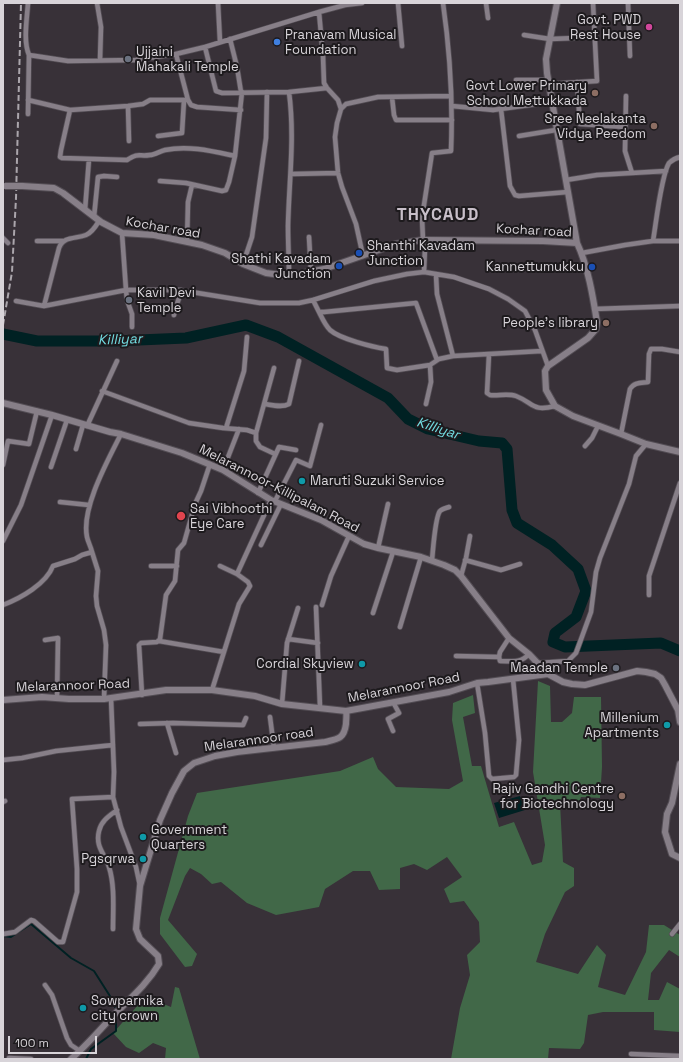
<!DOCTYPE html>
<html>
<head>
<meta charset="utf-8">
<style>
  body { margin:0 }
  #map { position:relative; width:683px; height:1062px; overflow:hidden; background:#383138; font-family:"Space Grotesk",sans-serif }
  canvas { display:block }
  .frame { position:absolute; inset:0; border:4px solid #d8d4d9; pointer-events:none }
  .scale { position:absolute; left:8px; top:1036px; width:89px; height:18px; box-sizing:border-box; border:2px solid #d8d4d9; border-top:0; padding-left:5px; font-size:12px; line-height:14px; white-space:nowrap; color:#d8d4d9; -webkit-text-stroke:3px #1d1a1d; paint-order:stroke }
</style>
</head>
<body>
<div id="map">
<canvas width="683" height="1062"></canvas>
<div class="frame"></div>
<div class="scale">100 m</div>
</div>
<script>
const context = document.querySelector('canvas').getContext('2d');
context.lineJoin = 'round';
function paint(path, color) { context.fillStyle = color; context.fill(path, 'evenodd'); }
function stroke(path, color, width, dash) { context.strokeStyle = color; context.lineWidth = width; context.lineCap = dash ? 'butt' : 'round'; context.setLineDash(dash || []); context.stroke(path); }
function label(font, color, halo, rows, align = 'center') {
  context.font = font + ' "Space Grotesk",sans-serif'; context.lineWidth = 4; context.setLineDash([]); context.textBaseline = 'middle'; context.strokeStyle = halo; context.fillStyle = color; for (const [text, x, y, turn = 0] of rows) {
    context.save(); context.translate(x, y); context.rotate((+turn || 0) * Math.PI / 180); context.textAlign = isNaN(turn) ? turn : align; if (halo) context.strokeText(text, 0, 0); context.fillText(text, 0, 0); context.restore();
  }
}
paint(new Path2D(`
  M538,681L550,686L551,722H562L572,713L574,697H601L602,767L600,798L581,797L579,803H560L563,862L574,868V886L565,892L545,934L536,962L578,974L597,945L606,955L598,987L625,995L646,952L649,925H664L680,935V957L669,950L651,973L648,1000H659L667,982L680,989V1032L654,1030V1012H603L588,1015L584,1043L580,1049L549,1048L548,1059H451L460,1008L470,975L467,955L480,942L479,922L464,901L450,903L444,889L462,877L447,857L427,870L414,864L400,868V889L379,890L370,871H353L325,889L319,907L276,915L247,903L221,882L212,884L201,874L190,868L185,876L168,920L197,954L192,966L185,967L160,934V918L188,816L197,793L340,771L373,757L378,769L396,787L449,789L463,781L452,720L453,703L473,695L475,713L463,717L472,766H481L499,827L514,822L532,865L542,862L545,845L533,772Z
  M175,987L179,988L200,1059H165L166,1048L153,1043L139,1053L126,1047L113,1033L139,1004L156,1001L171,1007Z`), '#416848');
paint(new Path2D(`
  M520,796L525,810L499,818L494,803Z`), '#002123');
stroke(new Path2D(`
  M3,936L11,937L31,924L71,958L94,971L115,1004V1007
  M86,1059L91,1049L116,1031V1020`), '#002123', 2);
stroke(new Path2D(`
  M3,334L37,341H115L186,338L246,325L278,337L388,398L408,419L428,429L479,441L502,443L507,449L512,510L517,523L552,545L578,569L586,591L576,617L555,633L553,642L565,647L661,643L680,651`), '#002123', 11);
const minor = new Path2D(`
  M97,3L101,27L100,60
  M218,3L220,42
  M398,3L402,46
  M486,3L488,18
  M628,3L630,56
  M319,12L323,56L324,83L327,88L338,100L341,109L337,123L335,137L338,173L342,187L356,224L363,256
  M524,35L550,39L576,38
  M230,39L237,67L241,92
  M205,47L216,91L222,93L289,92L327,88
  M176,54L188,100L191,105L197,107L241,110
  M29,55L68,61L136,60L176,54L205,47L319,12L345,5L362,3
  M516,80H548
  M577,82L580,124L625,127
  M549,84L597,81L593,3
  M626,96L625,151L632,173
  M392,97L394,115L396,120H452
  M28,100L70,110L61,150L60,157L62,158L127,160C140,152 138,157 150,155C155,155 160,151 165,150C188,145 212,151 235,156
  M128,106L129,141
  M452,106L493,110L552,102
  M341,109L346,104L378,97L451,96
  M501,109L510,186L515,195L519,196L568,192
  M70,110L128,106L143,104L150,100H188
  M28,114L29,55C23,41 27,19 28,3
  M158,136L182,133L184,100
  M519,136L556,130
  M291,174L338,173
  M566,180L597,175L666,171
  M160,181L186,183L222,191L226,190L229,182L235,156L242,92
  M85,210L89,159
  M94,217L98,177L104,176L117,177
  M122,233L126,290L127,300L132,314V327
  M309,237L311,271
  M3,238L8,243
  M37,241H63
  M653,241C656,224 661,176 669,163C672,160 676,158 680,157
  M187,242L188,202L192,185
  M582,253L625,245L653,241H680
  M243,264L252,237L266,138L267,92
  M424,272L425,248L423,240L422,218L432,153L451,151C453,102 450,52 443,3
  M436,275L437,294L453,356
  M289,276C289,259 288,243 288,226C289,181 295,137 289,92
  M313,300L319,312H324L416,303L437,360
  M16,301L44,306L126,290H179L260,303H299L313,300L374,281L407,274L424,272L454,277L489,289L508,299L525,311L535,330L548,366
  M44,306L59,248C63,236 76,239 86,235C91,233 96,226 99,221
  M594,309L680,306
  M319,312C322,318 325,325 330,330C340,339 373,347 386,349L387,368L397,370L430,365
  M174,315C175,306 180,299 181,290
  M489,354L487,393L490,395C498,396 508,393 516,396C534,403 532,412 555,406
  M274,368L256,433V441L260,447L275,454
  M102,391L189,423L223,428L247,430L256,433
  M265,404C272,405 282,408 289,404L299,361
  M426,404L431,382L430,365L439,359L453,356L542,351
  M87,426L117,361
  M226,428L244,371L247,337
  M621,434L630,389C634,382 641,383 648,382L649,354L651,349H662L680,352
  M585,446L592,438L598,426
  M76,449L83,425
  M3,465L8,441L29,444L37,411
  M51,467L67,420
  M223,470L239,429
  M258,493L279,447L296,450
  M275,501L296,460L310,466L321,425
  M60,502L89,505
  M3,541L21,505L52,415
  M261,545L281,504
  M378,548L388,504
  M92,552C91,547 88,542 87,537C81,508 108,460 121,434
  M432,560C433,551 435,517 440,511C442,509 446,508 449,507
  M465,560L501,570L520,564
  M151,566H177
  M220,566L237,574L271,500
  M461,576L466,558L470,536
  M649,595V576L680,483
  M3,605C21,598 46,584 53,566L75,559L82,555L92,552L98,571L96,596L97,606L104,630L106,645L104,699
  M322,605L331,576L349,536
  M316,607L320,707
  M373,613L393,552
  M400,627L421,557
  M288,639L318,643
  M45,640L58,638L57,698
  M159,641L224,652
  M456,656L499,657L500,652L509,638
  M499,657L500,661C512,661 520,664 529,654
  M538,663L568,661L576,653L591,612L596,572L600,558L629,484L636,456L646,444
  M477,683L485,733L489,776L492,779L514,777L516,775L519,740L513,679
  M212,690L239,604L250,586L248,582L237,574
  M142,695L139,645L141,643L157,642L160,639L166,595L175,581L178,550L184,543L195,504L201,491L210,464
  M111,698L114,772L113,797L121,827L136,867L140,886
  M393,702L399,713L388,719L393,731
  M282,704L287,643L298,608
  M270,717L274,748
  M167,723L176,753
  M140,724L173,723L243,725L246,718
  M3,760L22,758L56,751L113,745
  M3,802L5,801
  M113,929C113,909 115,886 109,867C105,854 95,847 99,831C101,821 109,816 117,810
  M3,934L15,932L31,920L34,921L58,942H63L77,892V869L72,799L113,797
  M672,934L680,924
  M45,985L52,995L67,1038L71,1045L80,1051
  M631,1054L680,1056
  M9,1058L31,1059`);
const tertiary = new Path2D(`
  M557,3L546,59L547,73L577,243C588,266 593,297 597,322L596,329L588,338L548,366L545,371L546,390L555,406L573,416L621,434L646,444L680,452
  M22,186L54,188L63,193L101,222L122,233L154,235L202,245L225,253L243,264L266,273L289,276L324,269L396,244L423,240L543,241L577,243
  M3,403L52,415L110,432L121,434L182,453L223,470L271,500L321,520L364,544L378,548L421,557L444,565L455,570L461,576L509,638L529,654L548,674
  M3,700L42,697L69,699H104L166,690H212L255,696L282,704L346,711L449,692L477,683L488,682L548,674L563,682L572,684L585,685L637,671L646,672L655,674L661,678L665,685L678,710L680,722
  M680,764L672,803L667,814L665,832L672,854L680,858
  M71,1059C86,1046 98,1032 111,1018C127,1001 146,986 159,964L158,956L140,939L136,929L140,886L160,820L172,793L184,771L194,763L215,756L237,752L325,742C338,739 344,739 346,724C346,720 347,715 346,711`);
stroke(minor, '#534d54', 6);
stroke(tertiary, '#534d54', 8);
stroke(minor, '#877f88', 4.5);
stroke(tertiary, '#877f88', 6);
stroke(new Path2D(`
  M3,325L12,272L16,198L21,3`), '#aba6ac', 2, [6, 3]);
const tertiaryBridge = new Path2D(`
  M5,186H22`);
stroke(tertiaryBridge, '#534d54', 8, []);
stroke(tertiaryBridge, '#877f88', 6);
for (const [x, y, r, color] of [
  [649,27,4,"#d1479c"],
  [277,42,4,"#3f7fe0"],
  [128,59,4,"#6b7280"],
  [595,93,4,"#8d6e63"],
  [654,126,4,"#8d6e63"],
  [359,253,4,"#1a4fb4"],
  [339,266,4,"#1a4fb4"],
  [592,267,4,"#1a4fb4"],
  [129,300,4,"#6b7280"],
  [606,323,4,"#8d6e63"],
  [302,481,4,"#0f9aa8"],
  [181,516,5,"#e0444e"],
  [362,664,4,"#0f9aa8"],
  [616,668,4,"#6b7280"],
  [667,725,4,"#0f9aa8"],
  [622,796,4,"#8d6e63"],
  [143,837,4,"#0f9aa8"],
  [143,859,4,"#0f9aa8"],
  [83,1008,4,"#0f9aa8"]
]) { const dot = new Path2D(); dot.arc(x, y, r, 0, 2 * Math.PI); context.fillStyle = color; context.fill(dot); stroke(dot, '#1d1a1d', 1.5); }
label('13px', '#d8d4d9', '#1d1a1d', [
  ["Govt. PWD",641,20],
  ["Rest House",641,35],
  ["Pranavam Musical",285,35,"left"],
  ["Foundation",285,50,"left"],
  ["Ujjaini",136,52,"left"],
  ["Mahakali Temple",136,67,"left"],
  ["Govt Lower Primary",587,86],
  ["School Mettukkada",587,101],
  ["Sree Neelakanta",646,119],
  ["Vidya Peedom",646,134],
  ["Shanthi Kavadam",367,246,"left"],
  ["Junction",367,261,"left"],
  ["Shathi Kavadam",331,259],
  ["Junction",331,274],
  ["Kannettumukku",584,267],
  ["Kavil Devi",137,293,"left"],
  ["Temple",137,308,"left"],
  ["People's library",598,323],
  ["Maruti Suzuki Service",310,481,"left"],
  ["Sai Vibhoothi",190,509,"left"],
  ["Eye Care",190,524,"left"],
  ["Cordial Skyview",354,664],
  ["Maadan Temple",608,668],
  ["Millenium",659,718],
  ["Apartments",659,733],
  ["Rajiv Gandhi Centre",614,789],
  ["for Biotechnology",614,804],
  ["Government",151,830,"left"],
  ["Quarters",151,845,"left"],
  ["Pgsqrwa",135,859],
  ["Sowparnika",91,1001,"left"],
  ["city crown",91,1016,"left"]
], 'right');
label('13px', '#d8d4d9', '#1d1a1d', [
  ["Kochar road",163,228,10],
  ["Kochar road",534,231,3],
  ["Melarannoor-Killipalam Road",279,489,27],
  ["Melarannoor Road",73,686,-2],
  ["Melarannoor Road",404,688,-11],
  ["Melarannoor road",259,740,-8]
]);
label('italic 14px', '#72dbe0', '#1d1a1d', [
  ["Killiyar",120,340,-2],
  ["Killiyar",438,429,18]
]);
context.letterSpacing = '1px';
label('bold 17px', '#c8bfc9', '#1d1a1d', [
  ["THYCAUD",438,215]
]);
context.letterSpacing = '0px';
</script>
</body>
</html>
